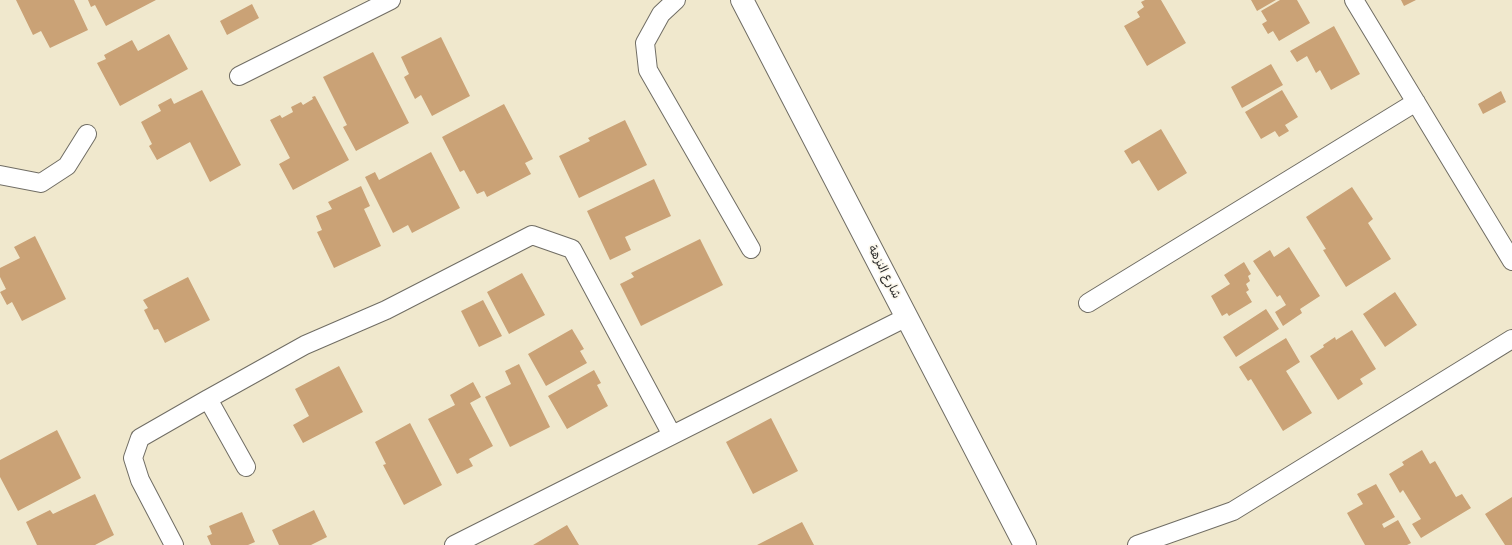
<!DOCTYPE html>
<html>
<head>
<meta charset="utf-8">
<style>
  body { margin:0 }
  canvas { display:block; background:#f0e8cd }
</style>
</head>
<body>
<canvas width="1512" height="545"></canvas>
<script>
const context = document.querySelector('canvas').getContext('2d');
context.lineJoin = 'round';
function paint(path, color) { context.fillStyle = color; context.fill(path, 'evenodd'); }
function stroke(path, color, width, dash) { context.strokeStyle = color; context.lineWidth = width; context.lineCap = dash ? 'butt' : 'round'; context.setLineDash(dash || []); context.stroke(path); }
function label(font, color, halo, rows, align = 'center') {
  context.font = font + ' "Patrick Hand","Playpen Sans Arabic",sans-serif'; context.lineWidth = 3.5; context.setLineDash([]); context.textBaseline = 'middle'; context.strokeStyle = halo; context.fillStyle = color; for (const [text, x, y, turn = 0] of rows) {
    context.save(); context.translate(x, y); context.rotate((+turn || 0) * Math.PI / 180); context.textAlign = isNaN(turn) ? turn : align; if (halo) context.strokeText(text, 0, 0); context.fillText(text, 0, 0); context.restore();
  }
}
paint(new Path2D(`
  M16,0H74L88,30L50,48L41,31L33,35Z
  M88,0H156L106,26L95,5L91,7Z
  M1145,0H1161L1186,43L1147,66L1124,26L1140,17L1137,12L1144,7L1141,2Z
  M1251,0H1276L1257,11Z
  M1280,0H1297L1310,23L1279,41L1273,31L1268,34L1262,24L1267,21L1261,11Z
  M1401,0H1416L1404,6Z
  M252,4L259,18L227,35L220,21Z
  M1334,26L1360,74L1331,90L1320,70L1316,73L1307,56L1297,62L1290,51Z
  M169,34L188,69L120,106L97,63L106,59L104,55L132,40L138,51Z
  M441,37L470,96L432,116L421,95L415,99L404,77L409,74L401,57Z
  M373,52L409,123L356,151L343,127L347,125L323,77Z
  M1271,64L1283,85L1242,108L1231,87Z
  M202,90L241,165L210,182L190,142L157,160L149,146L152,144L141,122L161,111L158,105L171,98L174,104Z
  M1282,90L1298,117L1285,125L1289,131L1279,137L1275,131L1261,139L1245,112Z
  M1501,91L1506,102L1483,114L1478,104Z
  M315,96L349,160L293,190L279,164L290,158L270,120L280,115L282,118L293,112L291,107L301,102L303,105L313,99L312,97Z
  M504,104L533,159L525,163L531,174L487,197L484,191L477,194L464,170L460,172L442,137Z
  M625,120L647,165L579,198L559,156L590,141L588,138Z
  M1161,129L1187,173L1158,191L1139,160L1132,164L1124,151Z
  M431,152L460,208L412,233L408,225L393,233L365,177L375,172L379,180Z
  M654,179L671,216L625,237L631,250L610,260L587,211Z
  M361,186L370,206L364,209L381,246L334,268L317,232L322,230L316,216L332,209L328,202Z
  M1352,187L1373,219L1368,223L1391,259L1346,287L1323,250L1326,249L1306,217Z
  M35,236L66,299L22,321L12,302L7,305L0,292L6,289L0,277V268L20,258L14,247Z
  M700,239L723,285L641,326L620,284L634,277L631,273Z
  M1289,247L1320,296L1300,309L1302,313L1283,326L1275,312L1286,305L1280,295L1277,297L1253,261L1270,250L1274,257Z
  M1244,262L1251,274L1248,276L1250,281L1246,284L1249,290L1246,292L1252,302L1229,316L1227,313L1222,316L1211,296L1230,284L1224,275Z
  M522,273L545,315L509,334L487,292Z
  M188,277L210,320L165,343L158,329L154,330L144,310L148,308L143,300Z
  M1395,292L1417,325L1385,347L1363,314Z
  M483,300L502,336L479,347L461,311Z
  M1266,309L1279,329L1236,357L1223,337Z
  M572,329L584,349L580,351L587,363L546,386L528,354Z
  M1352,330L1376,369L1360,379L1363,384L1338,400L1310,356L1324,347L1323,345L1335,337L1336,340Z
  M1286,338L1300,362L1286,371L1312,413L1283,431L1251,379L1248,381L1239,367Z
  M519,364L550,427L510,447L485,397L511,384L505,371Z
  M339,366L363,412L303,443L293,425L309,416L295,389Z
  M594,370L601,383L597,385L608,406L567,429L548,396Z
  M473,382L481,397L470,403L493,446L469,459L473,466L457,474L428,419L455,405L450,395Z
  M771,418L798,471L753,494L726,442Z
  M410,423L442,485L404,505L383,465L386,464L375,442Z
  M57,430L81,478L18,511L0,477V460Z
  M1422,450L1430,464L1435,461L1456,497L1462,494L1471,508L1421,538L1412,524L1421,519L1403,490L1400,493L1389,474L1404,465L1402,462Z
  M1376,484L1395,517L1382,524L1384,528L1398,520L1411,543L1407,545H1365L1347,513L1363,504L1357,494Z
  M95,494L114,535L95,545H37L26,522L50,510L53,514Z
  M1512,497V545H1505L1485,514Z
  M314,510L327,537L311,545H279L272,530Z
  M242,512L255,542L248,545H211L207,536L212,534L209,526Z
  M802,522L814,545H757Z
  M567,525L579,545H533Z`), '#caa276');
const minor = new Path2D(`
  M676,0L661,14L645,43L648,70L751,249
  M1354,0L1512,261
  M239,76L391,0
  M0,175L41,183L67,166L87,134
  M1088,303L1416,102
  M208,399L305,345L386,310L532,235L572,249L672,435
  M174,545L140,480L133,458L140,438L208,399L246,467
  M454,545L907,317
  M1137,545L1233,511L1512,339`);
const secondary = new Path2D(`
  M742,0L1025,545`);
stroke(minor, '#706d64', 20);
stroke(secondary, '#706d64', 24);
stroke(minor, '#fff', 18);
stroke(secondary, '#fff', 22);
label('12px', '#2b2b2b', '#fbf7ec', [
  ["شارع النزهة",884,272,63]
]);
</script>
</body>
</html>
